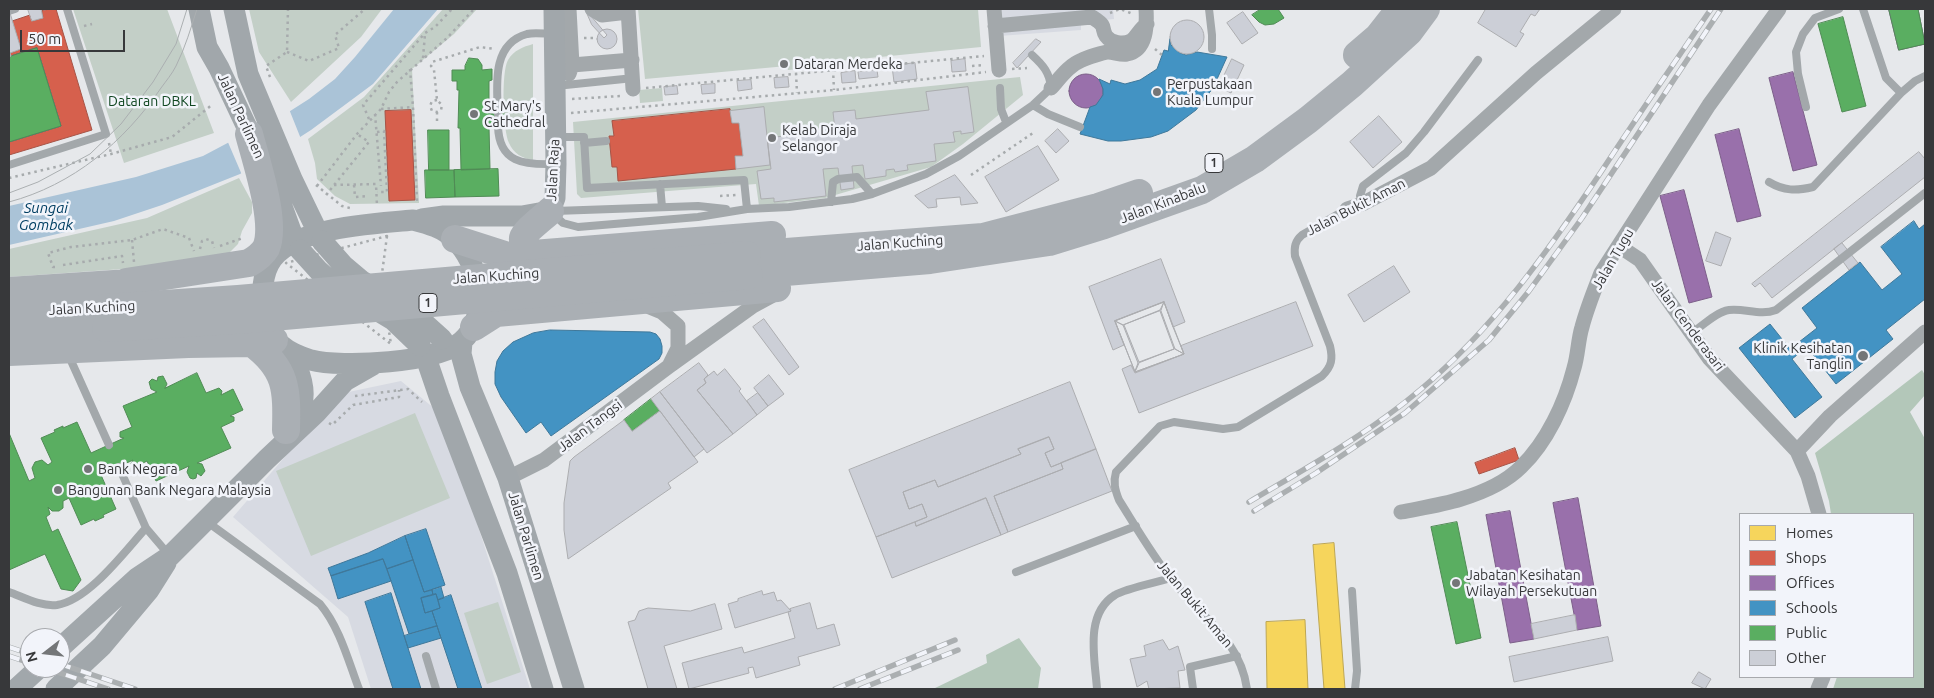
<!DOCTYPE html>
<html>
<head>
<meta charset="utf-8">
<style>
  body { margin:0 }
  #map { position:relative; width:1934px; height:698px; overflow:hidden; background:#e6e8eb; font-family:Ubuntu,sans-serif }
  canvas { display:block }
  .frame { position:absolute; inset:0; border:10px solid #37383a; pointer-events:none }
  .legend { position:absolute; left:1739px; top:513px; width:175px; height:165px; box-sizing:border-box; background:#f2f4fa; border:1px solid #a7a9ad; margin:0; padding:6px 9px; list-style:none; font-size:15px; color:#37383a }
  .legend li { display:flex; align-items:center; gap:10px; height:25px }
  .legend b { width:25px; border:1px solid #a7a9ad }
  .north { position:absolute; left:20px; top:628px; width:50px; height:50px; box-sizing:border-box; background:#f2f4fa; border:1px solid #a7a9ad; border-radius:50%; rotate:254deg; font-size:14px; font-weight:700; line-height:20px; text-align:center; color:#37383a }
  .north::after { content:''; display:block; margin:auto; width:18px; height:22px; background:#747678; clip-path:polygon(50% 0,100% 100%,50% 72%,0 100%) }
  .scale { position:absolute; left:20px; top:30px; width:105px; height:22px; box-sizing:border-box; border:2px solid #37383a; border-top:0; padding-left:6px; font-size:15px; line-height:18px; white-space:nowrap; color:#37383a; -webkit-text-stroke:4px #f2f4fa; paint-order:stroke }
</style>
</head>
<body>
<div id="map">
<canvas width="1934" height="698"></canvas>
<div class="frame"></div>
<ul class="legend">
<li><b style="height:14px;background:#f6d55c"></b>Homes</li>
<li><b style="height:14px;background:#d6604d"></b>Shops</li>
<li><b style="height:14px;background:#9970ab"></b>Offices</li>
<li><b style="height:14px;background:#4393c3"></b>Schools</li>
<li><b style="height:14px;background:#5aae61"></b>Public</li>
<li><b style="height:14px;background:#cccfd7"></b>Other</li>
</ul>
<div class="north">N</div>
<div class="scale">50 m</div>
</div>
<script>
const context = document.querySelector('canvas').getContext('2d');
context.lineJoin = 'round';
function paint(path, color) { context.fillStyle = color; context.fill(path, 'evenodd'); }
function stroke(path, color, width, dash) { context.strokeStyle = color; context.lineWidth = width; context.lineCap = dash ? 'butt' : 'round'; context.setLineDash(dash || []); context.stroke(path); }
function label(font, color, halo, rows, align = 'center') {
  context.font = font + ' Ubuntu,sans-serif'; context.lineWidth = 5; context.setLineDash([]); context.textBaseline = 'middle'; context.strokeStyle = halo; context.fillStyle = color; for (const [text, x, y, turn = 0] of rows) {
    context.save(); context.translate(x, y); context.rotate((+turn || 0) * Math.PI / 180); context.textAlign = isNaN(turn) ? turn : align; if (halo) context.strokeText(text, 0, 0); context.fillText(text, 0, 0); context.restore();
  }
}
paint(new Path2D(`
  M997,9H1113L1114,19L1081,22V30L999,36Z
  M401,381L435,409L469,498L530,689H371L348,617L233,517L339,394Z`), '#d7dae2');
paint(new Path2D(`
  M73,9H167L214,133L124,163Z
  M249,9H382L361,37L291,102L259,52Z
  M443,9H477L454,34L412,69L419,203L350,204L335,196L317,179L315,163L308,139L364,97Z
  M638,9H978L981,47L839,61V65L788,70L787,66L645,79Z
  M533,44V160C523,159 513,153 509,143C503,131 501,72 508,60C514,50 523,47 533,44Z
  M1020,77L1023,95L963,144L931,167L825,198L759,206L756,184L581,198L577,194L573,122Z
  M662,88L663,101L640,103L639,90Z
  M239,178L252,202V213L242,231L238,244L229,253L165,266L9,277V249L147,218Z
  M415,413L450,498L311,556L276,471Z
  M498,602L521,672L487,684L464,613Z`), '#c3cfc7');
paint(new Path2D(`
  M1922,370L1925,375V395L1910,412L1925,439V689H1833L1837,677H1913V514H1831L1829,501L1815,453Z
  M1019,638L1041,668L1038,689H933L987,663L986,655Z`), '#b3c7b9');
paint(new Path2D(`
  M394,9H438L373,84L311,130L269,157L240,174L162,205L114,221L9,245V206L136,177L203,156L237,138L262,129L309,99L335,79L355,57Z`), '#aac3d7');
paint(new Path2D(`
  M289,109L301,139L242,175L227,140L261,126Z`), '#e6e8eb');
const homes = new Path2D(`
  M1334,543L1345,689H1324L1313,545Z
  M1305,620L1308,689H1267L1266,622Z`);
paint(homes, '#f6d55c');
stroke(homes, '#bda652', 1);
const shops = new Path2D(`
  M50,9H56L92,130L9,155V142L61,126L37,48L11,56L10,53L21,49L12,21L30,15L32,21L43,18L42,11Z
  M730,109L732,123H739L743,156H735L736,169L618,181L617,167H612L609,136H614L612,121Z
  M411,110L415,200L389,201L385,111Z
  M1515,448L1519,460L1479,474L1475,463Z`);
paint(shops, '#d6604d');
stroke(shops, '#a65447', 1);
const offices = new Path2D(`
  M1889,9H1918L1925,44L1899,50Z
  M37,48L61,126L9,142V135L53,122L34,56L9,63V57Z
  M1793,72L1817,165L1793,171L1769,78Z
  M1069 91a17 17 0 1 1 34 0a17 17 0 1 1-34 0Z
  M1739,129L1761,216L1737,222L1715,135Z
  M1684,190L1712,297L1689,303L1660,196Z
  M1578,498L1601,626L1577,630L1553,503Z
  M1510,511L1534,639L1510,643L1486,515Z`);
paint(offices, '#9970ab');
stroke(offices, '#7c5f89', 1);
const schools = new Path2D(`
  M1170,39L1171,45L1180,53L1186,55L1197,52L1227,57L1213,88L1196,110L1168,131L1151,137L1121,141H1108L1080,134L1090,107L1096,105L1103,95V89L1099,79L1110,84L1111,80L1125,84L1140,80L1157,69L1164,50L1168,51Z
  M1914,221L1919,229L1925,224V299L1886,330L1893,339L1836,384L1807,347L1792,359L1822,397L1795,418L1739,348L1770,324L1790,349L1817,328L1802,308L1860,262L1882,290L1902,274L1881,247Z
  M550,330L650,332L656,334L660,339L662,346V353L659,359L551,436L541,422L526,433L501,397L495,384V372L497,361L503,351L513,342L533,333Z
  M426,529L445,585L424,592L405,536Z
  M405,536L413,560L387,569L383,559L331,576L328,568L368,553Z
  M383,559L391,581L338,599L331,576Z
  M413,560L424,592L432,590L433,595L421,598L425,613L432,611L437,626L409,634L387,569Z
  M441,587L444,598L438,600L436,594L433,595L432,590Z
  M391,593L408,648L421,689H393L365,602Z
  M436,594L440,608L425,613L421,598Z
  M451,595L482,689H458L432,611L440,608L438,600Z
  M437,626L441,638L408,648L404,636Z`);
paint(schools, '#4393c3');
stroke(schools, '#3f789a', 1);
const public = new Path2D(`
  M1261,9H1278L1284,18L1274,24L1265,25L1259,22L1252,15Z
  M1889,9H1918L1925,44L1899,50Z
  M1843,17L1866,106L1842,112L1818,24Z
  M37,48L61,126L9,142V57Z
  M469,58L478,59L482,65V70L492,69V80L489,81V114H505V126L489,127L490,169L461,170L460,128H458L459,90H457V81H452V70H465V66Z
  M428,130H449V170H429Z
  M498,169L499,196L455,197L454,170Z
  M425,170H454L455,197L426,198Z
  M197,373L206,393L219,388L222,391L221,395L233,389L243,410L230,416L234,417V421L221,427L231,448L197,463L202,464L205,471L201,476L197,473L196,478L193,479L190,478L187,472L189,466L156,481L147,461L135,467L131,464L133,460L101,475L116,509L103,515L104,517L95,521L94,519L81,525L69,498L63,501V508L59,511H52L48,507L50,514L46,517L52,532L58,529L81,580L73,591L61,589L45,554L9,570V433L29,481L35,478L32,468L35,462L42,460L48,465L52,462L41,438L55,432L54,430L63,426V428L77,422L91,453L124,438L120,437V432L132,427L123,406L157,392L151,389L149,382L152,379L157,381L158,377L163,376L167,384L165,388Z
  M651,399L660,411L632,431L624,420Z
  M1457,522L1481,638L1456,644L1431,527Z`);
paint(public, '#5aae61');
stroke(public, '#508b55', 1);
const building = new Path2D(`
  M28,9H41L43,18L32,21Z
  M585,9L607,35L604,38L592,25Z
  M1486,9H1540L1535,16L1531,14L1520,32L1524,34L1516,47L1478,23Z
  M1243,12L1258,33L1242,44L1227,23Z
  M9,13H10L21,49L10,53L11,56L9,57Z
  M1170 37a17 17 0 1 1 34 0a17 17 0 1 1-34 0Z
  M597 39a10 10 0 1 1 20 0a10 10 0 1 1-20 0Z
  M1036,39L1041,42L1017,68L1013,63Z
  M965,59L966,71L952,72L951,61Z
  M1232,59L1244,65L1231,93L1219,87Z
  M915,63L917,79L894,82L892,66Z
  M877,70L878,77L859,79L858,72Z
  M855,71L856,82L842,83L841,73Z
  M788,77L789,87L775,88L774,78Z
  M751,80L752,89L738,91L737,81Z
  M715,84V93L702,94L701,85Z
  M677,86L678,94L665,95L664,87Z
  M968,87L974,132L961,134V131L953,132L955,142L934,144L936,161L907,165L908,170L895,172L894,169L886,170V176L865,179L863,165L852,166L854,188L841,190L838,168L823,169L826,196L774,202V198L761,199L757,171L771,169L767,138L835,130L833,112L855,110L856,119L929,110L926,92Z
  M764,107L770,165L736,169L735,156H743L739,123H732L730,111Z
  M1379,116L1402,142L1373,168L1350,142Z
  M1058,129L1069,141L1056,153L1045,141Z
  M1038,146L1059,180L1006,212L985,177Z
  M1919,152L1925,159V177L1772,298L1760,283L1755,287L1752,284Z
  M955,175L978,203L961,205L960,197L936,199L937,207L928,208L915,196Z
  M1716,232L1731,238L1721,266L1706,261Z
  M1842,243L1858,263L1849,270L1834,249Z
  M1161,259L1185,322L1173,327L1164,302L1115,321L1124,345L1113,350L1089,287Z
  M1394,266L1410,292L1364,322L1348,295Z
  M1164,302L1160,310L1123,325L1115,321Z
  M1164,302L1173,327L1184,354L1175,349L1161,311Z
  M1164,302L1184,354L1135,372L1115,321Z
  M1296,302L1313,346L1139,413L1122,369L1131,365L1135,373L1184,354L1181,346Z
  M1160,311L1174,349L1139,362L1124,325Z
  M764,319L799,367L789,375L753,327Z
  M1115,321L1123,325L1138,363L1135,371Z
  M1175,349L1184,354L1135,372L1139,363Z
  M699,363L708,375L704,379L706,383L697,390L733,434L707,453L660,392Z
  M725,369L741,389L739,391L757,415L733,434L697,390L706,383L704,379L714,371L717,375Z
  M769,375L784,394L768,406L754,388Z
  M1070,382L1096,449L1051,467L1045,453L1054,449L1049,437L1018,449L1021,454L938,487L935,480L903,492L909,509L922,504L927,517L876,537L849,470Z
  M660,392L704,449L694,457L651,399Z
  M758,393L768,406L757,415L747,401Z
  M660,411L698,462L668,483L671,488L568,559L564,530V503L570,461L574,457L624,420L632,431Z
  M1049,437L1054,449L1045,453L1051,467L1061,463L1063,469L994,496L1008,532L1001,535L986,498L916,526L915,522L927,517L922,504L909,509L903,492L935,480L938,487L1021,454L1018,449Z
  M1096,449L1112,491L1008,532L994,496L1063,469L1061,463Z
  M986,498L1001,535L892,578L876,537L915,522L916,526Z
  M762,591L763,595L774,592L777,601L781,600L791,611L735,628L728,604L738,601V599Z
  M810,603L817,629L834,624L840,645L798,657L800,665L756,678L753,667L748,668L749,673L689,689L682,663L742,647L744,653L795,638L788,612L791,611L790,609Z
  M715,604L722,629L664,646L677,689H648L628,622L635,620L639,611L648,608L690,611Z
  M1575,615L1577,630L1534,639L1531,624Z
  M1608,637L1613,661L1514,682L1509,657Z
  M1163,640L1169,650L1178,646L1185,670L1178,671L1180,688L1149,689L1147,681L1137,687L1130,659L1146,656L1144,646Z
  M1699,672L1711,679L1705,689L1692,683Z`);
paint(building, '#cccfd7');
stroke(building, '#acadb0', 1);
stroke(new Path2D(`
  M1110,13L1120,9L1133,14
  M84,26L92,24
  M584,38H597
  M1155,49L1163,56
  M287,52L309,61L339,48L335,35L365,9
  M423,58L425,34
  M972,66L984,65
  M410,69L413,107
  M833,69L834,90
  M1012,69L1027,68
  M796,73L797,93
  M270,77L266,66L287,52L288,9
  M646,88L984,56
  M572,99L621,96
  M437,100L432,101L430,106L432,111L437,112L441,110L442,105L437,100L434,70L431,66L432,62L480,47L495,49
  M381,109L413,107L417,202
  M571,113L834,90L986,72
  M375,114L381,186
  M369,119L363,105L425,33L435,27L452,9
  M437,121V112
  M377,132L384,131L387,192H377
  M109,143L111,154
  M971,175L1033,133
  M9,178L111,154L172,137L213,104
  M316,185L342,206L350,208
  M334,185L376,184L377,206
  M354,185L355,197L368,196
  M317,186L357,134L381,109L389,92L397,82L447,38L474,9
  M326,195L369,142L357,134
  M720,196L737,195
  M387,236L381,281L391,344L286,263Z
  M132,240L134,262
  M220,246L243,238
  M200,249L202,241L206,239L212,241L214,248
  M63,265L122,256L123,263
  M55,267H53L48,253L71,247L132,240L163,229L189,238L194,251
  M355,396L408,389L422,402
  M329,423L332,425L353,405L399,397V390`), '#a7abad', 2.5, [2.5, 4]);
stroke(new Path2D(`
  M1209,9L1212,35V49
  M1863,9L1886,78L1901,93
  M9,11L15,9
  M556,86L624,79
  M1000,88L1001,109L1006,122
  M1033,105L1048,114L1080,127
  M1806,107L1798,74L1796,52L1803,34L1815,18L1839,9
  M498,114C497,86 491,44 527,34C535,32 545,34 554,34
  M498,126C499,163 524,165 554,164
  M556,137H584L587,188L744,180L747,209
  M584,143L606,141
  M9,165L106,134L67,9
  M1769,182C1784,191 1796,191 1813,187L1901,93L1915,81L1925,76
  M660,184L662,207
  M831,202L833,182L838,179L857,177L872,194
  M1362,204L1360,196L1363,186L1406,153L1424,132L1478,60
  M555,211L698,206L726,209
  M553,214L563,223L578,227L698,217L747,209L789,207L852,199L872,194L926,174L959,156L1033,105L1051,88C1050,73 1043,65 1032,55
  M1692,333C1702,326 1716,312 1729,310C1745,308 1760,316 1776,310L1925,193
  M68,354L109,445
  M119,467L146,528L169,555
  M206,521L320,604C340,628 348,660 359,689
  M1016,572L1136,526
  M1352,591L1357,671L1355,689
  M9,592C23,597 41,607 57,605C89,600 125,551 146,528
  M426,656L436,689
  M1097,689C1095,659 1084,614 1115,595C1124,589 1158,582 1171,578
  M1193,689L1190,667L1237,656
  M1247,689C1240,639 1201,617 1172,580C1152,555 1136,527 1119,500C1115,490 1113,482 1116,472L1160,426L1174,422L1223,429L1238,427L1322,376C1332,366 1333,359 1330,346L1295,256C1294,247 1295,241 1302,235L1347,209`), '#a3a8ab', 8);
stroke(new Path2D(`
  M592,9L602,15L628,12
  M628,9L633,89
  M994,9L999,70
  M995,26L1092,17C1095,19 1100,22 1102,25C1104,28 1103,32 1106,36C1111,43 1123,45 1131,41C1138,36 1139,29 1147,24
  M572,65L632,60
  M569,74L572,65L569,9
  M1051,88C1060,78 1069,65 1082,60C1086,58 1104,52 1108,52C1114,52 1120,55 1127,54C1147,50 1147,25 1146,9
  M1347,209L1362,204L1431,168L1536,73L1614,9
  M1619,246L1640,260L1709,358L1797,451L1808,476L1819,514
  M645,305L662,312L678,326V348L670,364
  M1797,451L1830,416L1925,332
  M508,478L544,460L668,367L753,306L777,293
  M1401,512C1421,508 1442,505 1461,499C1481,493 1505,483 1521,467C1547,442 1565,403 1574,368C1578,355 1578,340 1582,327C1587,308 1594,291 1601,273L1709,105L1779,9
  M1818,689L1823,677`), '#a3a8ab', 15);
stroke(new Path2D(`
  M199,9L207,47L219,68L275,187L295,242L300,250
  M234,9L248,74L292,179L322,241
  M422,219L444,216H522L550,211L555,198L556,164L554,9
  M413,220C429,224 443,228 454,239C480,263 490,315 462,341C439,363 341,368 311,360C287,353 269,341 265,316C262,299 261,279 269,264C290,226 375,224 413,220Z
  M462,342L461,354L470,387L508,478L574,689
  M420,346L425,355L439,396L507,573L543,689
  M285,431C289,425 295,419 299,412C309,392 299,370 290,352
  M60,648L137,578L170,556L267,459L317,412L345,381L373,365
  M16,689L39,668
  M56,689L102,646L149,590L166,563`), '#a1a7ab', 21);
stroke(new Path2D(`
  M1357,55L1378,37L1400,9
  M455,239L508,256L772,235
  M528,254C526,249 522,244 523,238C525,231 544,217 550,211
  M747,255L983,237L1098,207L1139,193
  M749,275L930,260L1049,242L1104,225L1202,190L1255,159L1308,120L1352,84L1409,32L1426,9
  M126,282L249,263C256,259 262,255 266,248C277,223 256,161 249,134
  M9,291L144,282
  M9,312L105,308
  M474,327L496,313L777,288
  M9,332L106,328
  M252,343C287,369 287,389 286,430
  M9,352L188,344L252,343L274,340`), '#aaafb4', 28);
stroke(new Path2D(`
  M9,193L38,182L90,154L121,124L153,82L176,44L187,9
  M9,202C73,185 124,142 161,88C166,81 172,74 176,66C185,48 191,28 197,9`), '#abafb1', 1);
const rail = new Path2D(`
  M1249,502C1308,467 1368,434 1420,390C1494,328 1548,251 1601,172C1637,117 1674,63 1711,9
  M1254,511L1316,473L1405,413L1489,340L1529,291L1582,218L1721,9
  M9,647L30,654
  M9,656L30,663
  M60,664L135,689
  M45,668L108,689
  M835,689L955,640
  M860,689L958,650`);
stroke(rail, '#abafb1', 5.5);
stroke(rail, '#f2f4fa', 4, [11]);
stroke(new Path2D(`
  M322,241L343,265L362,281L412,312L442,339
  M300,250L319,271L335,285L393,320L420,346`), '#a1a7ab', 21);
stroke(new Path2D(`
  M105,308L238,299L747,255
  M106,328L250,319L749,275`), '#aaafb4', 28);
for (const [x, y, r, color] of [
  [784,64,5,"#747678"],
  [1157,92,5,"#747678"],
  [474,114,5,"#747678"],
  [772,138,5,"#747678"],
  [1863,356,6,"#747678"],
  [88,469,5,"#747678"],
  [58,490,5,"#747678"],
  [1456,583,5,"#747678"]
]) { const dot = new Path2D(); dot.arc(x, y, r, 0, 2 * Math.PI); context.fillStyle = color; context.fill(dot); stroke(dot, '#f2f4fa', 2); }
for (const [x, y, w] of [
  [1214,163,18],
  [428,303,18]
]) { const box = new Path2D(); box.roundRect(x - w / 2, y - 9.5, w, 19, 4); context.fillStyle = '#f2f4fa'; context.fill(box); stroke(box, '#37383a', 1); }
label('bold 12px', '#37383a', null, [
  ["1",1214,163],
  ["1",428,303]
]);
label('14px', '#37383a', '#f2f4fa', [
  ["Dataran Merdeka",794,64],
  ["Perpustakaan",1167,84],
  ["Kuala Lumpur",1167,100],
  ["St Mary's",484,106],
  ["Cathedral",484,122],
  ["Kelab Diraja",782,130],
  ["Selangor",782,146],
  ["Klinik Kesihatan",1852,348,"right"],
  ["Tanglin",1852,364,"right"],
  ["Bank Negara",98,469],
  ["Bangunan Bank Negara Malaysia",68,490],
  ["Jabatan Kesihatan",1466,575],
  ["Wilayah Persekutuan",1466,591]
], 'left');
label('14px', '#114722', '#f2f4fa', [
  ["Dataran DBKL",152,101]
]);
label('14px', '#37383a', '#f2f4fa', [
  ["Jalan Parlimen",241,116,65],
  ["Jalan Raja",553,170,-87],
  ["Jalan Kinabalu",1163,203,-21],
  ["Jalan Bukit Aman",1356,207,-27],
  ["Jalan Kuching",900,243,-4],
  ["Jalan Tugu",1613,259,-60],
  ["Jalan Kuching",496,276,-4],
  ["Jalan Kuching",92,308,-3],
  ["Jalan Cenderasari",1688,325,53],
  ["Jalan Tangsi",590,426,-37],
  ["Jalan Parlimen",526,536,73],
  ["Jalan Bukit Aman",1195,604,50]
]);
label('italic 15px', '#003e62', '#f2f4fa', [
  ["Sungai",46,208],
  ["Gombak",46,225]
]);
</script>
</body>
</html>
